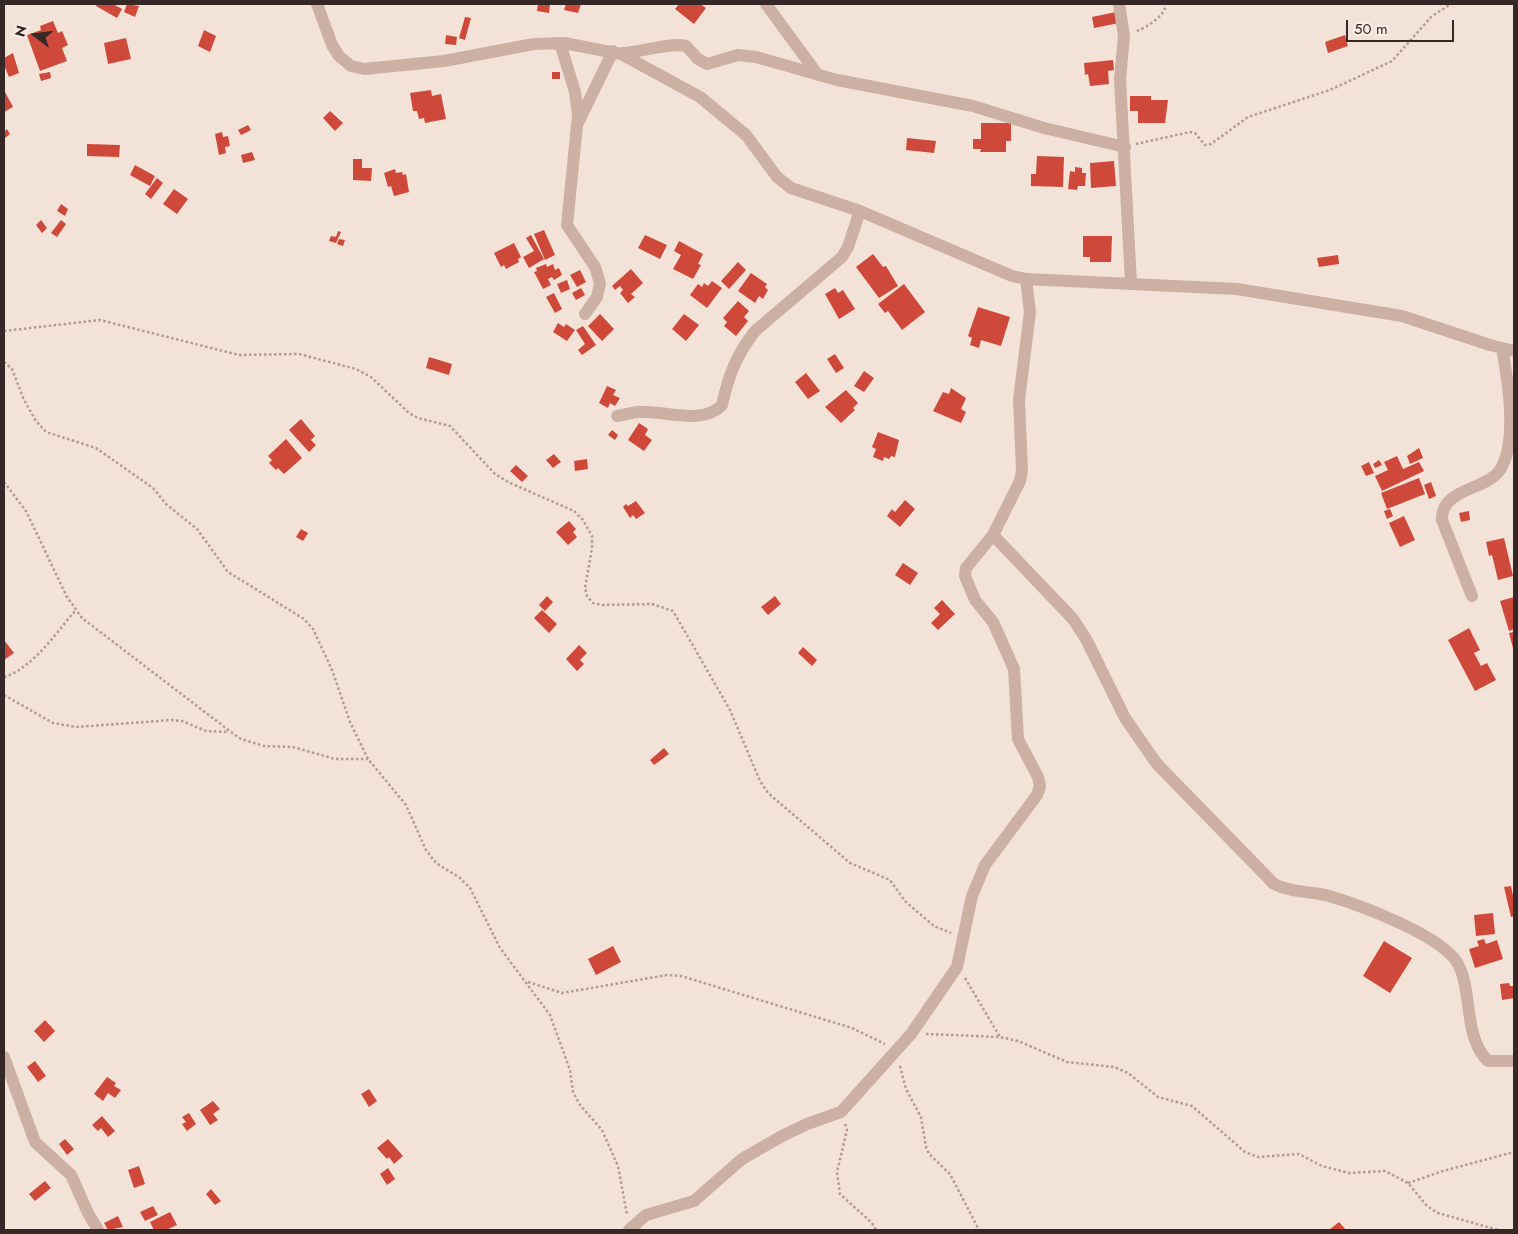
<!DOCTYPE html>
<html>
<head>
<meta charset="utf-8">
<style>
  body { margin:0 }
  #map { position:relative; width:1518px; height:1234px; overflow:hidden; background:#f3e2d8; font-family:Jost,sans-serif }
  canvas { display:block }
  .frame { position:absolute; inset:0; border:5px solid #362826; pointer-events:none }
  .north { position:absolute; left:10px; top:10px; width:50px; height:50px; -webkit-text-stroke:4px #faede4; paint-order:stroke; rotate:285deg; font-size:14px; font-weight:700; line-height:20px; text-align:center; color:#362826 }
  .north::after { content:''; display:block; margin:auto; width:18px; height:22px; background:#362826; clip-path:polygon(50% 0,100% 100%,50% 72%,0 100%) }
  .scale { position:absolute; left:1346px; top:20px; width:108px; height:22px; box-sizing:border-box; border:2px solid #362826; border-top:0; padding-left:6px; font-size:15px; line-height:18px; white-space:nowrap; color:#362826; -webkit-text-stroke:4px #faede4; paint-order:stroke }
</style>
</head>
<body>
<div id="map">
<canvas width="1518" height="1234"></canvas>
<div class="frame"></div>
<div class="north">N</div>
<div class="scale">50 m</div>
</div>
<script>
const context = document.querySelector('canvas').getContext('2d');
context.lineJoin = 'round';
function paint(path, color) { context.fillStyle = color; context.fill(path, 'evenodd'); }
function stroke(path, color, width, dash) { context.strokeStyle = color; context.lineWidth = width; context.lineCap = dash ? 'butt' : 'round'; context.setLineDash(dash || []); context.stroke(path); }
paint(new Path2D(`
  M97,4H113L122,9L117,18L96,6Z
  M127,4L139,6L135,17L124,12Z
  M538,4H550L549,13L537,11Z
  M566,4H581L578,13L564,10Z
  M679,4H700L706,8L694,24L675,9Z
  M1116,12L1119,23L1094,28L1092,17Z
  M465,17L471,18L465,40L459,38Z
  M53,21L58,33L62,31L68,45L62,48L67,61L40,71L27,35L41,30L40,26Z
  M204,30L216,36L210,52L198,46Z
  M446,35L457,37L456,45L445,44Z
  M1345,35L1348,46L1328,53L1325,42Z
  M126,38L131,59L108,64L104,43Z
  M13,53L19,73L9,77L4,65V58Z
  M1113,60L1114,70L1108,71L1109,84L1090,86L1088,74L1085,75L1084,63Z
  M50,72L51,78L41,81L39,74Z
  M552,72H560V79H552Z
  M4,90L13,107L4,112Z
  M431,90L432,96L441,94L446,119L425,123L424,118L419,119L417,111H413L410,93Z
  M1130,96H1151V100H1168L1165,123H1138V111H1130Z
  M330,111L343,123L335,131L323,118Z
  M981,123H1011V141H1006V152H980L981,149H973V139H981Z
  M248,125L251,130L241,135L238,130Z
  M7,129L10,134L5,138L4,132Z
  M222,132L223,137L228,136L230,146L225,147L226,153L219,155L215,134Z
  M907,138L936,141L934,153L906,150Z
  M87,144L120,145L119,157L87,156Z
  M252,152L255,160L243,163L241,155Z
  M1037,156L1064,157L1063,187L1031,186V174H1036Z
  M353,159H362V168H372L371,181L353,180Z
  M1114,161L1116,186L1091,188L1090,163Z
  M135,165L155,176L150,186L130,175Z
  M1075,167L1082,168V173H1086L1085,186H1078L1077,190L1068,189L1070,171L1075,172Z
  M395,169L396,173L402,172L403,175L406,174L409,192L394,196L391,186L388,187L384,173Z
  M157,178L163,183L151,199L145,194Z
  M174,189L188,199L177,214L163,204Z
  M61,204L68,209L65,216L57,211Z
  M41,220L47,228L42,233L36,225Z
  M61,220L66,224L57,237L51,233Z
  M544,230L555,255L545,260L534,234Z
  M338,231L341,232L336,243L329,241L331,236L336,237Z
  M531,235L544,259L529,268L523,257L534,251L526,238Z
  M645,235L667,245L660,259L638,248Z
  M1083,236H1112L1111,262H1090V257H1083Z
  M339,239L345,240L343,246L337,244Z
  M679,241L703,254L698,264L701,265L693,279L673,269L681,255L674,251Z
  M514,243L521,257L518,259L519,262L506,269L504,265L501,267L494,253Z
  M873,254L883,267L886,266L898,286L879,298L856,267Z
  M1338,255L1339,264L1319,267L1317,258Z
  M738,262L746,270L729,289L721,281Z
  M546,264L547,267L553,264L555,270L559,268L562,275L554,280L552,277L548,279L551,285L543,289L534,272L537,271L536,268Z
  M631,269L643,283L631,294L635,297L628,303L620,293L623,290L620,286L615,290L612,286Z
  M580,270L586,282L577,287L570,275Z
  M751,273L767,284L765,287L768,290L763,299L759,296L755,303L738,291Z
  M567,280L570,289L561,293L557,284Z
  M712,281L722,288L707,308L690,295L698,284L702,287L704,283L708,286Z
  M904,284L925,312L902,330L888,311L885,313L878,304Z
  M581,288L585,295L576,300L572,293Z
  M835,288L838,293L843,290L855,309L839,319L825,294Z
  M554,293L562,309L555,313L546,297Z
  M738,301L749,311L744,317L748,321L736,336L724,326L727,322L723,318Z
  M978,307L1010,317L1001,346L981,340L979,348L970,345L972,338L968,336Z
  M600,314L614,329L602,341L588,326Z
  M684,314L699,325L686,341L672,329Z
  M558,323L564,327L566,324L575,330L567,341L553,332Z
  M583,326L596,345L582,355L578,350L585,344L576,330Z
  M835,354L844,368L836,373L827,359Z
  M429,357L452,364L449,375L426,368Z
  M864,371L874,378L864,392L854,386Z
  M806,373L820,391L808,399L795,382Z
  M607,386L616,390L613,395L620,398L615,406L610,403L608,408L599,403Z
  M951,388L966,398L961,409L966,412L961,423L933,411L943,392L949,394Z
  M846,390L858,403L853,408L855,410L841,423L825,407Z
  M301,419L315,436L311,440L316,445L309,452L289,430Z
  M639,423L648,429L645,435L652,440L644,451L628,440Z
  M612,430L618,435L615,440L608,435Z
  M878,432L899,440L895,457L891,456L889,459L884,457L883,461L873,457L876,449L872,447Z
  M286,439L302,458L284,474L278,468L276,470L269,463L272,460L268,456Z
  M1419,448L1423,458L1410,464L1407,456Z
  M554,454L561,462L553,468L546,460Z
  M1397,456L1403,469L1419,462L1424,471L1382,491L1375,476L1388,470L1384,462Z
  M587,459L588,469L575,471L574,461Z
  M1379,460L1382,465L1375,468L1373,464Z
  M1369,462L1374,473L1366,476L1361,466Z
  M516,465L528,476L522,482L510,471Z
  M1419,478L1425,494L1387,509L1381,493Z
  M1431,482L1436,496L1429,499L1424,485Z
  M905,500L915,509L900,527L887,516L892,509L895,512Z
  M636,501L645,513L636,519L633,515L630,518L623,507L626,504L628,506Z
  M1390,509L1393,516L1387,519L1384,511Z
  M1469,511L1470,520L1461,522L1459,513Z
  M1404,516L1415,540L1400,547L1389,523Z
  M569,521L576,529L573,532L577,537L568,545L556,532Z
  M301,529L308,533L303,541L296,537Z
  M1504,538L1513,576L1498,580L1492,555L1489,556L1486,542Z
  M903,563L918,573L910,585L895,575Z
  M547,596L553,602L545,611L539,605Z
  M775,596L781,604L768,615L761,607Z
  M1514,597V629L1509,631L1500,601Z
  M942,600L955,614L938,630L931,623L940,614L934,608Z
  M542,610L557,624L549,633L534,618Z
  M1469,628L1480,650L1474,653L1481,666L1487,663L1496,680L1475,691L1448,640Z
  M1514,632V652L1509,633Z
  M4,640L14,653L4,660Z
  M579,645L587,653L580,660L584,664L577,671L566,659Z
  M803,647L817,660L812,666L798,653Z
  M664,748L669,754L654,765L650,760Z
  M1511,886L1514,900V916L1511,917L1504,887Z
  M1493,913L1495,934L1476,936L1474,915Z
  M1484,939L1486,944L1497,940L1503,959L1475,968L1469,949L1479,946L1477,941Z
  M1384,941L1412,958L1390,993L1363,976Z
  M613,946L621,962L596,975L588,959Z
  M1509,983L1510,986H1514V998L1502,1000L1500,984Z
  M45,1020L55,1031L44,1042L34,1031Z
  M35,1061L46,1076L38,1082L27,1067Z
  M107,1077L116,1083L114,1086L121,1090L115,1098L108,1093L103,1101L94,1094Z
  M369,1089L377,1101L369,1107L361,1094Z
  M213,1101L220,1109L213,1114L218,1120L210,1125L200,1110Z
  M189,1113L196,1124L187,1131L182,1124L186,1122L182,1117Z
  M102,1116L115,1131L108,1137L101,1128L98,1131L92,1125Z
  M65,1139L74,1149L67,1155L59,1144Z
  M388,1139L403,1156L394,1164L389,1157L387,1159L377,1148Z
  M139,1166L145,1184L134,1188L128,1170Z
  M388,1168L395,1179L387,1185L380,1174Z
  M45,1181L51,1188L35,1201L29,1194Z
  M211,1189L221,1201L215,1205L206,1194Z
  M153,1206L158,1215L145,1221L140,1212Z
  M170,1212L177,1225L166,1230H154L150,1222Z
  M118,1216L123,1227L108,1230L104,1223Z
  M1339,1222L1346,1230H1329Z`), '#ce493a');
stroke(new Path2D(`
  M1137,31C1147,27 1165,16 1166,4
  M1136,144L1190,132L1195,133L1205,145L1211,144L1248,117L1330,90L1392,61L1432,16L1451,4
  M4,331L100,320L239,355L299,354L356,369L371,377L409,413L418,418L450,426L495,474L508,482L574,511L583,520L592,536V548L585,588L587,596L593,603L602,605L652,604L673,611L730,710L760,781L768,793L850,863L890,880L905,901L914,909L934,926L951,933
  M4,362L12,369L24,400L36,421L46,432L96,448L153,488L166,504L197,529L228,572L304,619L313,629L332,670L350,722L368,759L406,805L426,850L436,863L460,878L470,888L500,948L550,1015L570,1070L573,1092L580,1105L602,1130L618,1166L627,1215
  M4,482L26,511L67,597L82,618L231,732L241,739L264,746L293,747L335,759H368
  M4,677C33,668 55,634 75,611
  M4,695L53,723L76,727L172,720L182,721L206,731L229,732
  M965,978L1000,1037
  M528,982L562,993L667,975L681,976L852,1028L885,1044
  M926,1034L1000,1037L1018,1041L1067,1062L1114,1067L1128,1073L1158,1097L1192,1106L1245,1152L1258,1157L1299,1154L1322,1166L1349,1173L1385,1171L1408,1183L1427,1206L1438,1213L1498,1230
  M900,1066L906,1089L921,1117L926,1147L929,1154L950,1174L979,1230
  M845,1124L847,1130L837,1172L840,1194L872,1223L876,1230
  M1408,1183L1443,1171L1514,1152`), '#b7998d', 2.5, [2.5, 2.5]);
stroke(new Path2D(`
  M317,4L332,45L339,56L351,66L364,69L444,61L534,44L564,43L621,54L700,97L746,135L777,177L791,188L860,211L1012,276L1026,279L1237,289L1402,316L1490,345L1514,351
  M766,4L818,75
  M1119,4L1124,36L1120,79L1131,283
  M560,43L575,92L578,115L567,225L595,267L600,283L597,297L585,314
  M623,53C640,52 673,42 686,46L698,59L707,64L738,55L756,57L837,80L973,106L1044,128L1125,147
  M578,123L613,51
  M617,416C624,415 631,413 637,412C663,410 703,426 722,405C729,374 736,356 755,331L842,257L848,247L860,211
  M993,535L1073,619L1086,639L1125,718L1157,764L1274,884C1292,893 1310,891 1329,896C1360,905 1443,936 1458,964C1473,992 1463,1037 1488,1061H1514
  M1472,596L1442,520C1441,488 1485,491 1500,470C1518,441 1508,381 1502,348
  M4,1057L35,1142L71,1175L88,1213L98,1230
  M629,1230L646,1215L694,1201L742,1159L782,1136L807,1124L841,1112L911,1034L957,967L972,896L985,865L1037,795L1040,786L1038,777L1018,739L1014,669L993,622L975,600L965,576L966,568L993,535L1020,481L1022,471L1019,400L1030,312L1026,279`), '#cbb0a3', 12);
</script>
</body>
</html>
